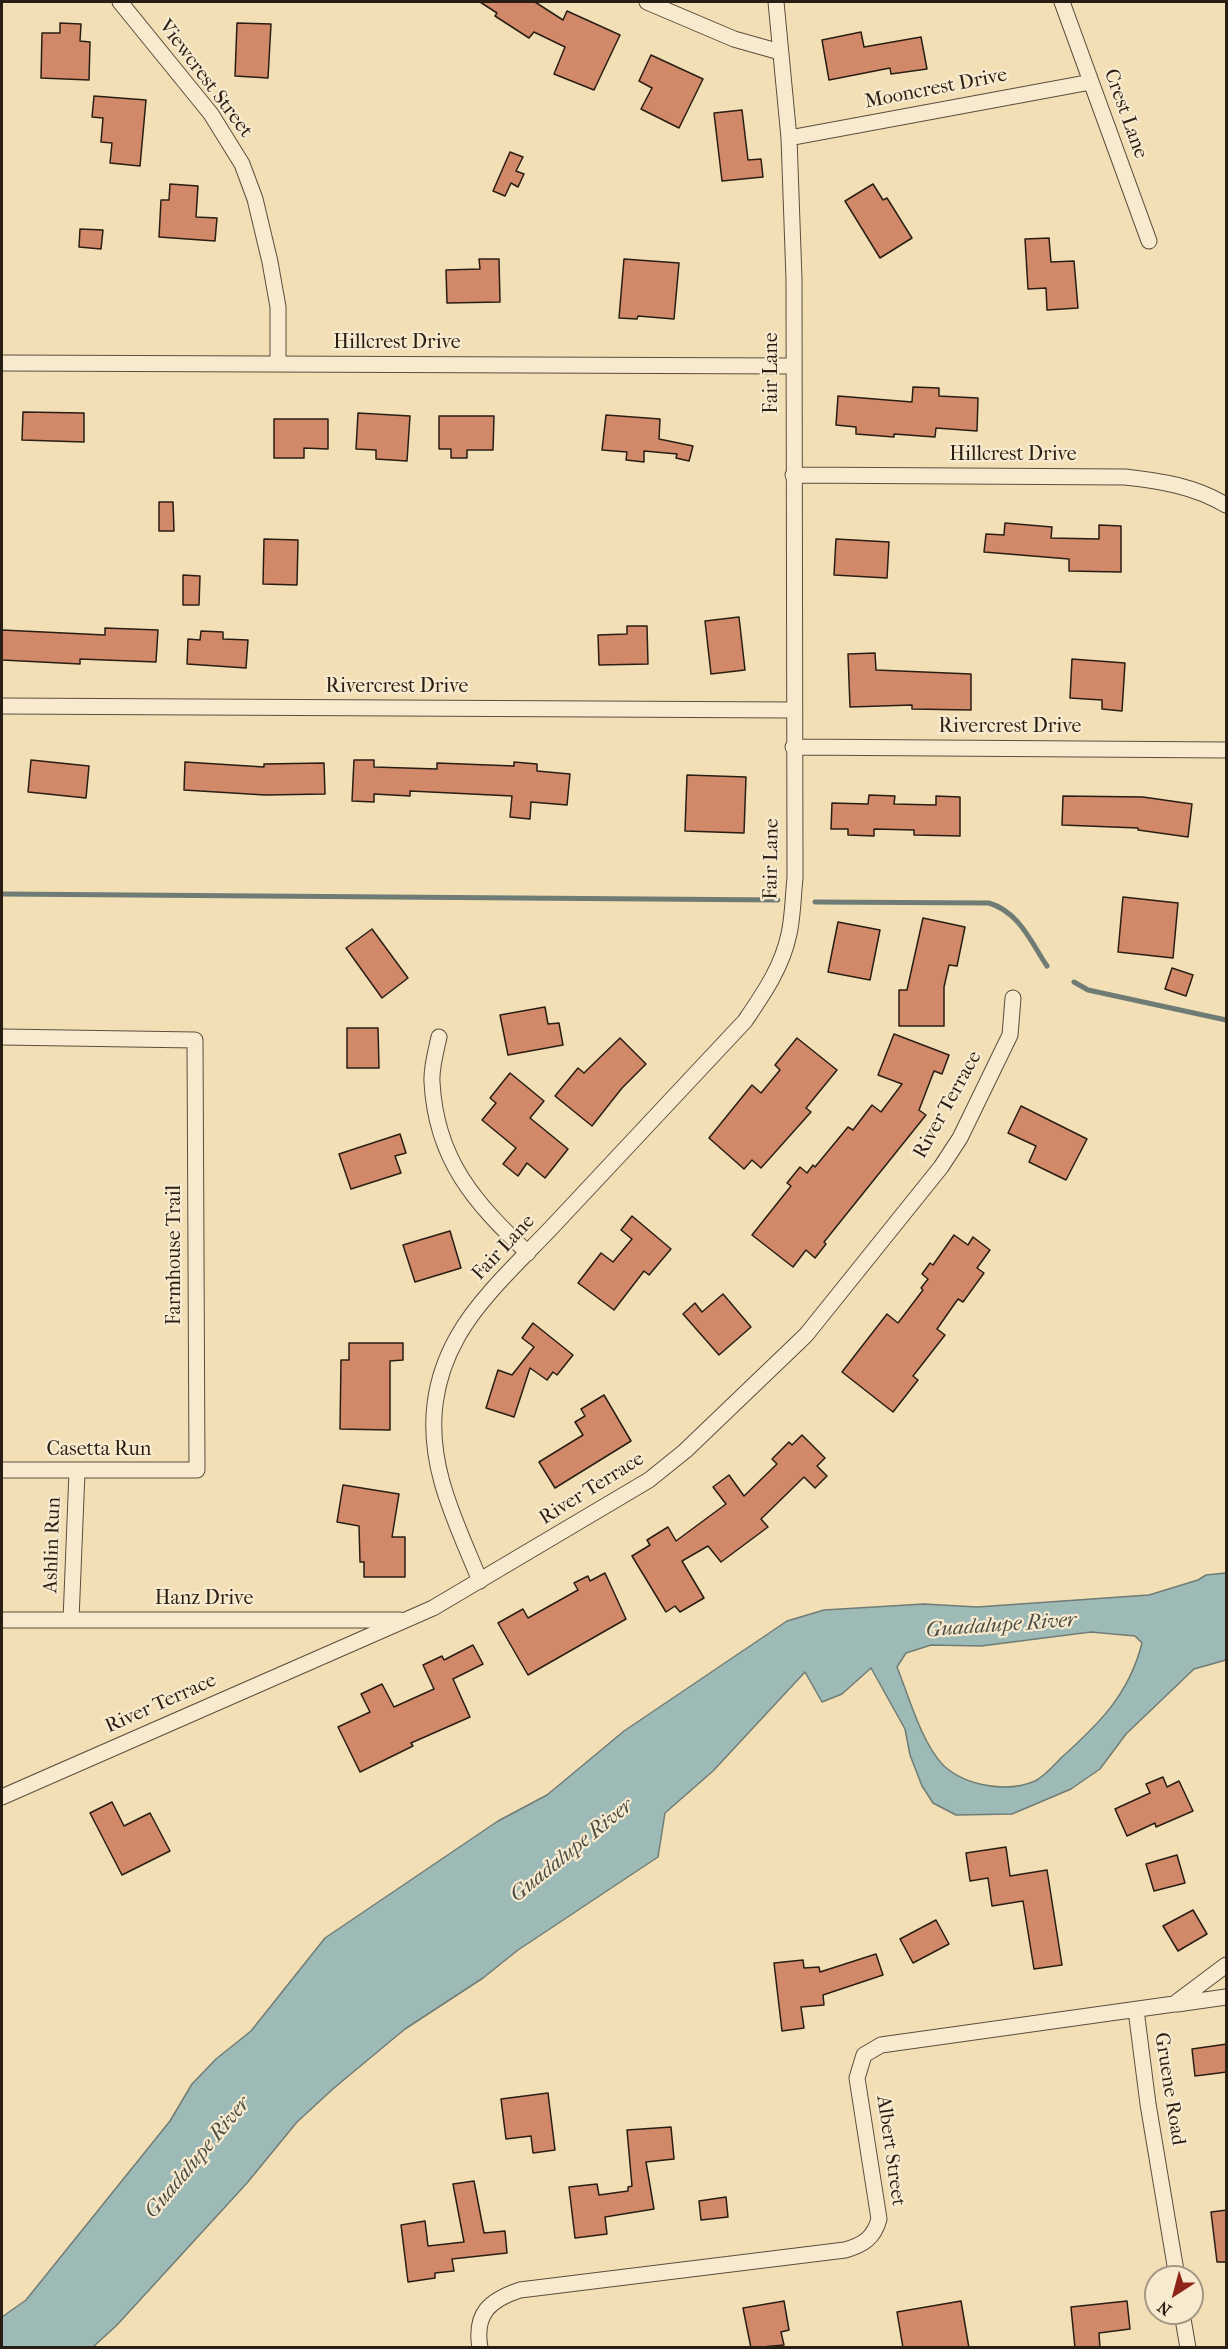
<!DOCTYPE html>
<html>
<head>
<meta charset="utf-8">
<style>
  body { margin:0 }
  #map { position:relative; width:1228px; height:2349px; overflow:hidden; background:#f3dfb5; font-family:"IM FELL French Canon",serif }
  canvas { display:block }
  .frame { position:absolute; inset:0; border:3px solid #291e13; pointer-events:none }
  .north { position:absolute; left:1144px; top:2265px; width:60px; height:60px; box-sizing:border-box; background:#f7eacf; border:2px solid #a59884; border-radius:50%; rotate:216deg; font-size:16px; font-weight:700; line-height:24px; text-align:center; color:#291e13 }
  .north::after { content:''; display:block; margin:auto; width:21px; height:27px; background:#8f2418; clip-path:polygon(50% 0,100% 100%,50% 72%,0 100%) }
</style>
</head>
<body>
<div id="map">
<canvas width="1228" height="2349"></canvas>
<div class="frame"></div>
<div class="north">N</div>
</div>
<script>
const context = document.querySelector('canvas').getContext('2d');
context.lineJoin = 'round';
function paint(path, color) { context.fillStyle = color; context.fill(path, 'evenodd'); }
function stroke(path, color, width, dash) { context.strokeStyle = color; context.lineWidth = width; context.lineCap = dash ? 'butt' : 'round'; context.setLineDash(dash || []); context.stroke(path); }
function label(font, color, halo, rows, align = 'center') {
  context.font = font + ' "IM FELL French Canon",serif'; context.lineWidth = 4.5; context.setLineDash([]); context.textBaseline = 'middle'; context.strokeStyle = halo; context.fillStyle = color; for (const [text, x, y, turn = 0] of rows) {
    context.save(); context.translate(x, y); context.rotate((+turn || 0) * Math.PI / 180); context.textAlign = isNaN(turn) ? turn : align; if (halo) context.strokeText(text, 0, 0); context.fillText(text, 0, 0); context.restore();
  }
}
const water = new Path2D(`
  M1226,1573V1660L1194,1669L1126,1734L1100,1769L1071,1789L1012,1814L956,1815L933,1803L922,1786L910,1755L905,1729L871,1668L842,1694L822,1702L805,1672L713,1771L665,1813L658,1857L518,1950L483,1978L405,2029L334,2088L297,2122L247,2183L117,2325L93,2347H2V2317L26,2300L170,2121L192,2084L216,2059L251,2031L325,1938L498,1821L547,1795L624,1731L787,1621L824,1610L924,1604L977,1607L1149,1595L1198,1580L1206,1575ZM1091,1632L1135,1636L1142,1643C1129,1694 1100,1723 1062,1757C1054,1765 1045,1776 1035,1781C1008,1793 966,1786 944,1766C922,1744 909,1697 897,1667L906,1653L931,1645L981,1646Z`);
paint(water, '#9ebab7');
stroke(water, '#6f7c75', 1.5);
stroke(new Path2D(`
  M2,894L778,900
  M815,902L989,903C1019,912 1031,942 1047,966
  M1074,982L1088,990L1226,1020`), '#6f7c75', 5);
const building = new Path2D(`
  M480,2H535L563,20L567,11L620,35L594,90L554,74L565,47L534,32L529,38L495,16L497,13Z
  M60,23L81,24L80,41L90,42L89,80L41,78L42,33H60Z
  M237,23L271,24L268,78L235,76Z
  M861,32L864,47L921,37L927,69L891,74L890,68L829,80L822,40Z
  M651,55L703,79L679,128L641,109L652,88L639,81Z
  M94,96L146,100L140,166L110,163L112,143L101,142L103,118L92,117Z
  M742,110L748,160L761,159L763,177L722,181L714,113Z
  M510,152L523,157L516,171L524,174L518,187L511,183L505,196L493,191Z
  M170,184L198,186L196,217L217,218L215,241L159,237L161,200H169Z
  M873,184L883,200L887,198L912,238L880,258L845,201Z
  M80,229L103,230L101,249L79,247Z
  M1049,238L1051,262L1074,261L1078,308L1047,310L1046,288L1028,289L1025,239Z
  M479,259H499L500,302L447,303L446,270L480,269Z
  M624,259L679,263L674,319L638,316L637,319L619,318Z
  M913,387L939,388V396L978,398L977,431L936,428L935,437L894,434V437L856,434V427L836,425L838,396L912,402Z
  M23,412L84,413V442L22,440Z
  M358,413L410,416L407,461L376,459V450L356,449Z
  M606,415L660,419L659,439L693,446L689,461L676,458L677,454L644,451V462L626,460L627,452L602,450Z
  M439,416H494L493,450H467V458H451V449H439Z
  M274,419H328V449L304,448V458H274Z
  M159,502H173L174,531H159Z
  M1005,523L1052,527L1051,538L1099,539V525L1121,526V572L1069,571V559L984,552L986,534L1004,535Z
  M264,539L298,540L297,585L263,584Z
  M836,539L889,542L887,578L834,575Z
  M183,575L200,576L199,605H183Z
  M739,617L745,670L711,674L705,621Z
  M627,626H647L648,664L599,665L598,635L627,634Z
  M105,628L158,630L156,662L80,659V664L2,660V630L105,635Z
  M201,631L223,632V639L248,640L246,668L187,664L188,639L200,640Z
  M875,653L876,670L971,674V710L912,709V705L850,707L848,654Z
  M1072,659L1125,663L1122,711L1102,709V700L1070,698Z
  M31,760L89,766L86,798L28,792Z
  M354,760H374V767L437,769V763L514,766V762L537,764V771L570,774L567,805L531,802L530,819L510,817L512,796L410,791V796L374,794V802L352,801Z
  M185,762L264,767V764L324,763L325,794L265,795L184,790Z
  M687,775L746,777L744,833L685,831Z
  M869,795L895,796L894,804L936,805V796L960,797V836L914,835V830L874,829V836L848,835V829H831L832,803L868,804Z
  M1063,796L1143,797L1192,804L1188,837L1138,830V828L1062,825Z
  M1123,897L1178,903L1173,958L1118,952Z
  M923,918L965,927L957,966L949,965L944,987V1026H899V990H907Z
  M838,922L880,930L870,980L828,972Z
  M372,929L408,978L382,998L346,948Z
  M1172,968L1193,975L1186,996L1165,989Z
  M545,1007L548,1024L559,1023L563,1045L508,1055L500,1015Z
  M347,1028H378L379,1068H347Z
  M894,1034L949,1055L942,1074L934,1071L919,1110L926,1115L824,1242L826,1244L815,1258L806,1250L793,1267L752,1235L791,1186L787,1183L800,1167L807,1173L813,1165L815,1167L848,1127L853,1130L872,1105L881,1112L902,1084L878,1075Z
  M620,1038L646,1064L622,1088L592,1126L555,1096L578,1068L584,1073Z
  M797,1038L837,1070L806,1108L811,1112L761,1168L752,1160L744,1169L709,1138L752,1085L761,1093L780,1070L775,1065Z
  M510,1073L544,1101L530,1118L568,1149L545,1178L527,1163L518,1176L503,1164L516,1148L482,1120L496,1103L490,1098Z
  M1021,1106L1087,1139L1066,1180L1029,1162L1036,1146L1008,1133Z
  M400,1134L406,1153L395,1156L401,1173L351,1189L339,1154Z
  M632,1216L671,1249L649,1275L644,1271L614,1310L578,1283L601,1253L613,1262L632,1239L621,1230Z
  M450,1231L461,1268L415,1282L403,1245Z
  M954,1235L968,1245L973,1237L990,1250L977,1268L984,1273L963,1302L958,1299L937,1329L945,1335L913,1376L918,1380L893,1412L842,1372L887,1314L898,1323L923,1290L921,1288L928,1279L922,1274L930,1263L933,1265Z
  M723,1294L751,1327L719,1355L683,1314L695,1303L702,1312Z
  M533,1323L573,1355L557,1375L553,1372L547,1380L530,1368L514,1417L486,1408L498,1370L512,1375L534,1347L522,1338Z
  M349,1343H403V1360L390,1361V1430L340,1429L341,1360H349Z
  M604,1395L631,1441L555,1488L539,1462L583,1435L575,1422L585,1416L581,1409Z
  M802,1435L825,1458L817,1466L827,1476L815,1488L804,1477L761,1519L768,1527L721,1562L708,1546L682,1561L704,1598L680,1612L675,1606L666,1612L632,1556L650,1545L647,1540L668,1527L676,1541L726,1504L713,1487L729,1475L744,1496L777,1464L772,1459L789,1442L792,1445Z
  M343,1485L399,1494L392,1537H405V1577H364V1562H360L359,1526L337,1522Z
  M605,1573L626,1619L528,1675L498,1623L523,1609L528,1618L578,1590L574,1583L588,1576L590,1581Z
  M473,1645L483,1664L453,1679L470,1717L411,1743L413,1746L360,1772L338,1727L370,1712L361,1694L382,1684L394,1707L434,1689L423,1665L442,1656L444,1660Z
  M1163,1777L1167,1787L1179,1781L1193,1811L1156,1827L1155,1823L1127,1836L1115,1809L1150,1793L1146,1784Z
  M112,1802L124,1826L150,1813L170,1851L122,1875L90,1813Z
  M1006,1847L1010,1876L1047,1870L1062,1965L1034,1969L1023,1901L992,1906L988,1878L970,1881L966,1853Z
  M1177,1855L1185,1883L1154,1891L1146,1864Z
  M1193,1910L1207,1934L1178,1951L1163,1926Z
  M936,1920L949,1944L913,1963L900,1939Z
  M876,1954L883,1975L823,1995L824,2005L801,2007L804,2028L782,2031L774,1963L803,1960L804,1968L819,1967L820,1972Z
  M1227,2044V2072L1195,2076L1192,2049Z
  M548,2093L555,2150L533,2153L531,2136L506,2139L501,2099Z
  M671,2127L674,2159L646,2162L654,2209L605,2217L607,2234L575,2238L569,2187L597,2184L599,2195L628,2191V2187L632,2186L627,2130Z
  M474,2181L484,2233L505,2231L507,2253L452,2259L454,2271L435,2273V2278L408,2282L401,2225L425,2221L428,2246L464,2242L453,2184Z
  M726,2197L728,2217L701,2220L699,2201Z
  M1227,2210V2262H1217L1211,2212Z
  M784,2301L789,2330L781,2332L784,2345L751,2348L743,2308Z
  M961,2301L969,2348H903L897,2312Z
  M1127,2301L1130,2329L1099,2333L1100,2348H1075L1071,2307Z`);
paint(building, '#d18969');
stroke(building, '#291e13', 1.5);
const minor = new Path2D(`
  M120,2L211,114L242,164L255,199L270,262L278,307V363
  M647,2L734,39L780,52
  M1062,2L1149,241
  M789,138L1091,82
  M2,363L793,366
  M793,475L1125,477C1161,481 1194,486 1226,505
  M2,706L793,710
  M793,747L1226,750
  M2,1037L195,1040L197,1470H2
  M439,1037C436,1051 431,1068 432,1082C436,1160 475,1203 528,1253
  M480,1581C457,1524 427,1468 435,1404C438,1380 446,1357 458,1336C480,1297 522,1259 553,1226C617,1158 681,1089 745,1021C764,993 782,967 789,934C793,916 793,896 795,878L794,279L789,138L776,2
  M2,1620H400
  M71,1620L77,1472
  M2,1797L433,1608L649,1480L685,1451L806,1335L941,1167L960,1138L1010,1035L1013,998
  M1177,2004L1226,1997
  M1136,2010L1148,2104L1177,2277
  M1182,2313L1188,2348
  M480,2348C474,2313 490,2300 520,2290L845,2250C863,2245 874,2238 879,2219L857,2078L864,2055L881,2045L1174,2004L1226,1965`);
stroke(minor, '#5c4e3c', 17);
stroke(minor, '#f7eacf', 15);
label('20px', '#291e13', '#f7eacf', [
  ["Viewcrest Street",205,79,53],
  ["Mooncrest Drive",936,89,-11],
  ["Crest Lane",1125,114,70],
  ["Hillcrest Drive",397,343],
  ["Fair Lane",772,373,-90],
  ["Hillcrest Drive",1013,455],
  ["Rivercrest Drive",397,687],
  ["Rivercrest Drive",1010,727],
  ["Fair Lane",772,859,-89],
  ["River Terrace",948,1105,-61],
  ["Fair Lane",504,1248,-47],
  ["Farmhouse Trail",175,1255,-90],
  ["Casetta Run",99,1450],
  ["River Terrace",592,1489,-32],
  ["Ashlin Run",53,1545,-88],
  ["Hanz Drive",204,1599],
  ["River Terrace",161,1704,-24],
  ["Gruene Road",1169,2089,81],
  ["Albert Street",890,2151,82]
]);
label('italic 21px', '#4c4d44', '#f7eacf', [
  ["Guadalupe River",1001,1626,-4],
  ["Guadalupe River",572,1851,-39],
  ["Guadalupe River",198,2158,-50]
]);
</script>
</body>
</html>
